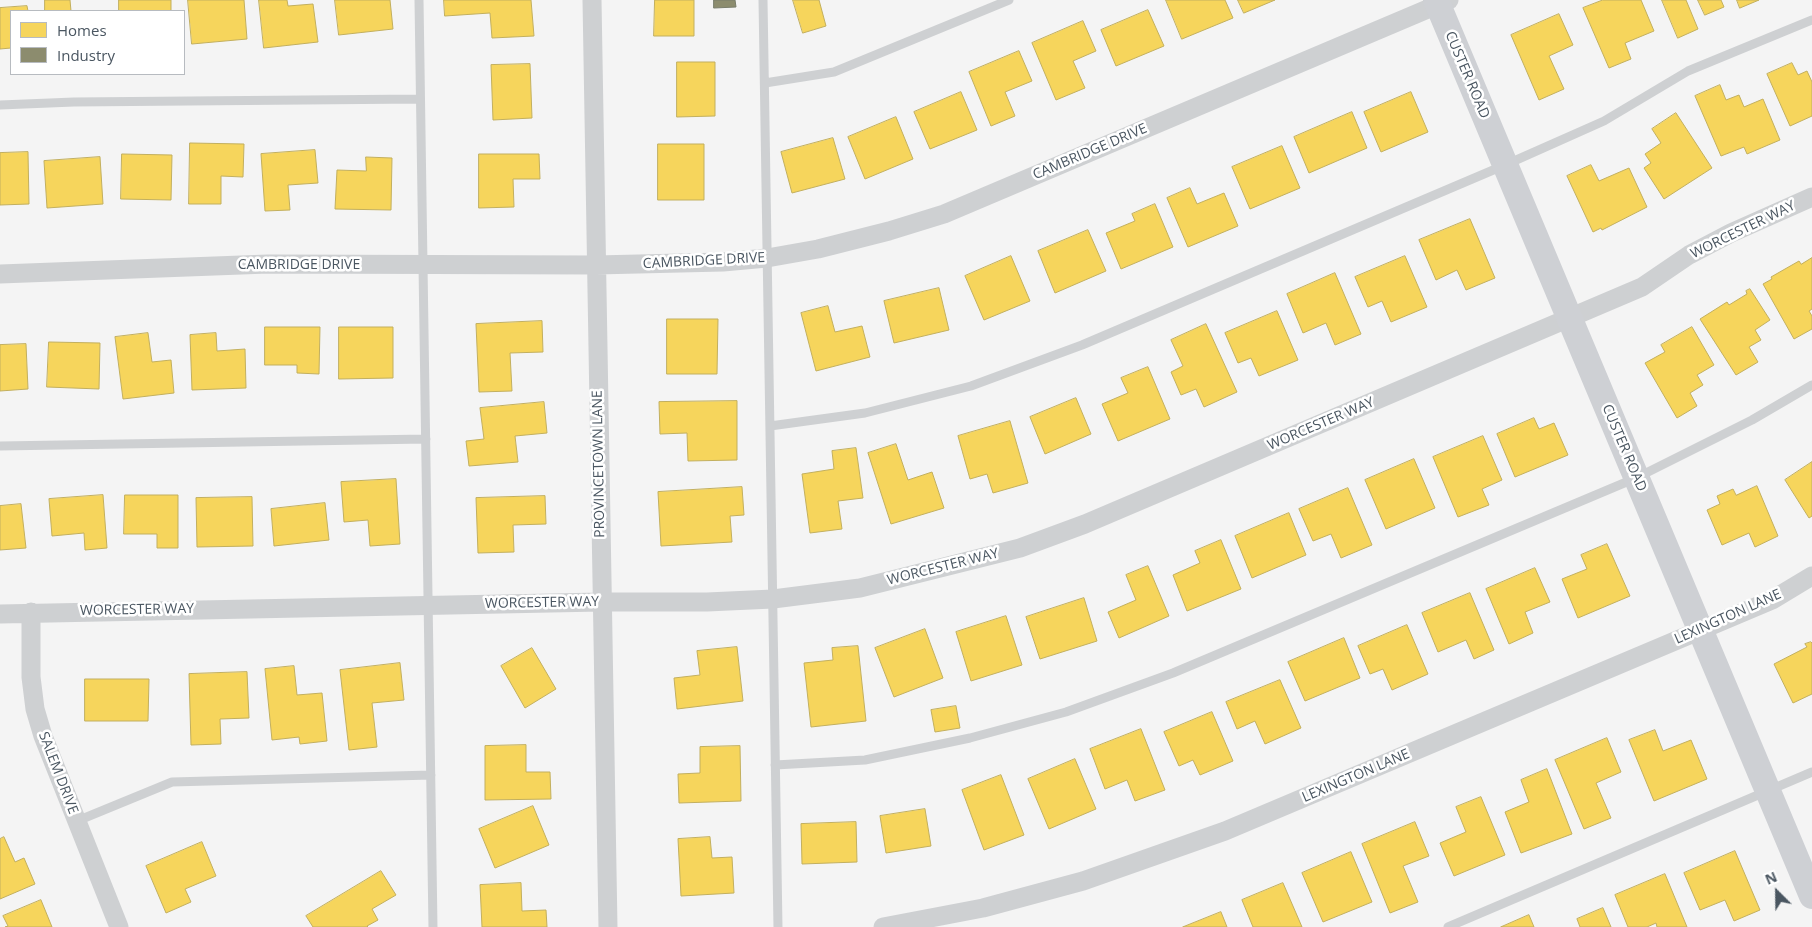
<!DOCTYPE html>
<html>
<head>
<meta charset="utf-8">
<style>
  body { margin:0 }
  #map { position:relative; width:1812px; height:927px; overflow:hidden; background:#f4f4f4; font-family:"Open Sans",sans-serif }
  canvas { display:block }
  .legend { position:absolute; left:10px; top:10px; width:175px; height:65px; box-sizing:border-box; background:#fff; border:1px solid #b7bbc0; margin:0; padding:6px 9px; list-style:none; font-size:15px; color:#4a5661 }
  .legend li { display:flex; align-items:center; gap:10px; height:25px }
  .legend b { width:25px; border:1px solid #b7bbc0 }
  .north { position:absolute; left:1752px; top:867px; width:50px; height:50px; -webkit-text-stroke:4px #fff; paint-order:stroke; rotate:337deg; font-size:14px; font-weight:700; line-height:20px; text-align:center; color:#4a5661 }
  .north::after { content:''; display:block; margin:auto; width:18px; height:22px; background:#4a5661; clip-path:polygon(50% 0,100% 100%,50% 72%,0 100%) }
</style>
</head>
<body>
<div id="map">
<canvas width="1812" height="927"></canvas>
<ul class="legend">
<li><b style="height:14px;background:#f6d55c"></b>Homes</li>
<li><b style="height:14px;background:#8c8c6e"></b>Industry</li>
</ul>
<div class="north">N</div>
</div>
<script>
const context = document.querySelector('canvas').getContext('2d');
context.lineJoin = 'round';
function paint(path, color) { context.fillStyle = color; context.fill(path, 'evenodd'); }
function stroke(path, color, width, dash) { context.strokeStyle = color; context.lineWidth = width; context.lineCap = dash ? 'butt' : 'round'; context.setLineDash(dash || []); context.stroke(path); }
function label(font, color, halo, rows, align = 'center') {
  context.font = font + ' "Open Sans",sans-serif'; context.lineWidth = 5; context.setLineDash([]); context.textBaseline = 'middle'; context.strokeStyle = halo; context.fillStyle = color; for (const [text, x, y, turn = 0] of rows) {
    context.save(); context.translate(x, y); context.rotate((+turn || 0) * Math.PI / 180); context.textAlign = isNaN(turn) ? turn : align; if (halo) context.strokeText(text, 0, 0); context.fillText(text, 0, 0); context.restore();
  }
}
const homes = new Path2D(`
  M45,0H70L71,11H45Z
  M119,0H171V11H119Z
  M188,0H244L247,39L192,44Z
  M259,0H287L288,6L313,4L318,42L264,48Z
  M335,0H390L393,29L339,35Z
  M444,0H531L534,36L492,38L490,13L445,16Z
  M655,0H694V36H654Z
  M793,0H819L826,26L803,33Z
  M1166,0H1225L1233,18L1182,39Z
  M1238,0H1275L1244,13Z
  M1603,0H1641L1654,31L1625,43L1631,59L1609,68L1583,8Z
  M1662,0H1686L1698,29L1678,38Z
  M1698,0H1721L1724,7L1705,15Z
  M1737,0H1759L1740,8Z
  M27,6L28,11H11V48L0,49V8Z
  M1148,10L1164,46L1116,66L1101,30Z
  M1559,14L1573,45L1549,56L1564,89L1539,100L1511,35Z
  M1083,21L1096,51L1073,61L1085,88L1056,100L1032,43Z
  M1019,51L1032,81L1005,92L1015,116L991,126L969,72Z
  M677,62H715V116L677,117Z
  M1792,63L1798,75L1807,71L1812,82V116L1790,126L1767,74Z
  M530,64L532,118L493,120L491,65Z
  M1720,85L1726,100L1739,95L1744,107L1763,99L1780,140L1747,154L1744,147L1721,156L1695,96Z
  M961,92L977,130L930,149L914,112Z
  M1411,92L1428,132L1381,152L1364,112Z
  M1352,112L1367,148L1309,173L1294,137Z
  M1676,113L1712,168L1664,199L1644,168L1651,163L1645,154L1661,143L1652,129Z
  M896,117L913,159L865,179L848,137Z
  M833,138L845,179L792,193L781,152Z
  M190,143L244,144L243,177L221,176V204H189Z
  M658,144H704V200H658Z
  M1282,146L1300,188L1250,209L1232,167Z
  M315,150L318,183L288,185L290,210L265,211L261,154Z
  M28,152L29,204L0,205V153Z
  M122,154L172,155L171,200L121,199Z
  M479,154H539L540,179H513L514,207L479,208Z
  M100,157L103,204L47,208L44,161Z
  M366,157L392,158L391,210L335,209L337,170L366,171Z
  M1591,165L1599,181L1629,168L1647,207L1602,230L1601,228L1593,232L1567,176Z
  M1190,188L1197,204L1224,193L1238,226L1188,247L1167,198Z
  M1155,204L1173,247L1121,269L1106,233L1135,221L1132,214Z
  M1470,219L1495,278L1466,290L1457,270L1436,280L1419,240Z
  M1088,230L1106,271L1055,293L1038,251Z
  M1011,256L1030,301L984,320L965,276Z
  M1405,256L1427,307L1391,322L1382,301L1368,307L1355,277Z
  M1812,258V309L1809,311L1812,316V329L1794,339L1763,284L1772,279L1771,277L1799,261L1801,264Z
  M1335,273L1361,334L1335,345L1326,323L1303,333L1287,294Z
  M939,288L949,330L894,343L884,301Z
  M1750,289L1770,320L1755,330L1761,340L1749,347L1758,362L1736,375L1700,319L1727,302L1729,305L1747,294L1746,291Z
  M828,306L835,332L862,326L870,357L816,371L801,313Z
  M1277,311L1298,360L1259,376L1251,358L1238,363L1225,333Z
  M667,319H718L717,374H667Z
  M542,321L543,352L510,353L512,391L479,392L476,324Z
  M1206,324L1237,392L1204,407L1196,389L1181,395L1171,372L1183,366L1171,340Z
  M265,327H320L319,374L297,373V365H265Z
  M339,327H393V378L339,379Z
  M1692,327L1714,365L1697,375L1703,385L1690,393L1697,406L1677,418L1645,363L1665,352L1661,345Z
  M148,333L152,362L171,360L174,393L123,399L115,337Z
  M216,333L217,351L245,349L246,388L192,390L190,335Z
  M49,342L100,343L99,389L47,387Z
  M26,344L28,389L0,391V345Z
  M1148,367L1170,419L1118,441L1102,404L1128,393L1121,378Z
  M1076,398L1091,434L1045,454L1030,417Z
  M737,401V460L688,461L687,433L660,434L659,402Z
  M544,402L547,433L515,436L518,462L469,466L466,441L484,439L480,408Z
  M1534,418L1539,429L1554,423L1568,455L1515,477L1497,434Z
  M1010,421L1028,483L993,493L987,474L970,479L958,436Z
  M1483,436L1502,480L1482,489L1489,505L1458,517L1433,457Z
  M896,444L908,480L932,472L944,508L891,524L868,453Z
  M856,448L863,498L838,501L842,529L810,533L802,474L834,469L832,451Z
  M1414,459L1435,508L1386,529L1365,480Z
  M1812,462V516L1809,518L1785,480Z
  M396,479L400,544L370,546L368,520L344,522L341,482Z
  M1757,486L1778,536L1755,547L1749,533L1722,545L1707,510L1720,504L1717,496L1733,489L1736,495Z
  M742,487L744,515L730,516L732,542L661,546L658,492Z
  M1348,488L1372,545L1341,558L1331,534L1313,541L1299,509Z
  M103,495L107,548L85,550L84,533L52,536L49,499Z
  M125,495H178V548H157V534H124Z
  M545,496L546,524L513,525L514,552L478,553L476,498Z
  M252,497L253,546L197,547L196,498Z
  M325,503L329,540L274,546L271,509Z
  M21,504L26,548L0,550V506Z
  M1289,513L1306,555L1252,578L1235,536Z
  M1221,540L1241,589L1187,611L1173,575L1200,563L1195,551Z
  M1607,544L1630,596L1578,618L1562,579L1587,569L1581,555Z
  M1148,566L1169,616L1119,638L1108,612L1136,600L1126,575Z
  M1535,568L1550,602L1525,612L1533,633L1509,644L1486,589Z
  M1470,593L1494,650L1474,659L1466,640L1438,652L1422,613Z
  M1084,598L1097,641L1040,659L1026,617Z
  M1006,616L1022,665L971,681L956,632Z
  M1407,625L1428,674L1392,690L1383,669L1370,674L1358,646Z
  M925,629L943,678L894,697L875,648Z
  M1344,638L1360,678L1305,701L1288,662Z
  M1811,642L1812,643V694L1793,703L1774,664L1807,647L1805,644Z
  M858,646L866,721L811,727L804,663L833,660L832,648Z
  M737,647L743,701L677,709L674,678L700,675L697,651Z
  M532,648L556,689L525,708L501,666Z
  M400,663L404,700L372,703L377,747L349,750L340,670Z
  M294,666L297,695L322,693L327,741L300,744L299,737L272,740L265,669Z
  M247,672L249,718L220,719L221,744L191,745L189,674Z
  M85,679H149L148,721H85Z
  M1280,680L1301,728L1265,744L1255,721L1237,729L1226,702Z
  M956,706L960,728L935,732L931,710Z
  M1212,712L1233,761L1200,775L1193,760L1179,766L1164,732Z
  M1141,729L1165,790L1135,801L1127,780L1105,789L1090,749Z
  M1655,730L1663,751L1691,740L1707,779L1654,801L1629,740Z
  M1607,738L1621,772L1596,783L1611,818L1584,829L1555,760Z
  M526,745V772H550L551,799L485,800V746Z
  M740,746L741,801L679,803L678,774L700,773V747Z
  M1075,759L1096,809L1049,829L1028,779Z
  M1547,769L1572,834L1521,853L1505,812L1529,802L1521,780Z
  M1001,775L1024,835L984,850L962,790Z
  M1481,797L1505,855L1454,876L1440,843L1466,832L1456,807Z
  M533,806L549,845L495,868L479,829Z
  M925,809L931,846L886,853L880,816Z
  M856,822L857,862L802,864L801,824Z
  M1415,822L1429,856L1403,866L1418,902L1390,913L1362,844Z
  M4,837L15,862L24,858L35,884L0,899V839Z
  M710,837L712,858L732,857L734,893L681,896L678,839Z
  M202,842L216,876L185,889L191,902L166,913L146,866Z
  M1735,851L1760,910L1734,921L1725,900L1700,910L1684,873Z
  M1351,852L1372,902L1323,922L1302,873Z
  M381,871L396,895L372,909L378,920L367,926L368,927H313L306,916Z
  M1665,874L1687,927H1657L1656,923L1647,927H1628L1615,895Z
  M521,883L522,911L546,910L547,927H482L480,885Z
  M1283,883L1302,927H1253L1242,900Z
  M41,900L52,927H5L8,926L3,916Z
  M1603,908L1611,927H1580L1577,919Z
  M1221,912L1227,927H1183Z
  M1529,915L1534,927H1501Z`);
paint(homes, '#f6d55c');
stroke(homes, '#c2af5e', 1);
const industry = new Path2D(`
  M714,0H735L736,7L714,8Z`);
paint(industry, '#8c8c6e');
stroke(industry, '#787c6a', 1);
stroke(new Path2D(`
  M419,0L433,927
  M763,0L778,927
  M765,83L834,72L1009,0
  M0,105L74,102L420,99
  M770,426L865,413L971,386L1082,345L1505,165L1604,121L1688,71L1812,20
  M0,446L426,439
  M775,765L865,760L970,738L1066,712L1173,673L1636,478L1752,420L1812,385
  M77,821L172,782L431,775
  M1448,927L1812,772`), '#ced0d2', 9);
stroke(new Path2D(`
  M592,0L608,927
  M0,274L268,264L596,265L723,262L767,258L818,249L889,231L944,214L1449,0
  M31,612V677L35,709L43,736L119,927
  M0,614L601,602H707L773,599L860,588L1020,548L1085,524L1642,287L1689,255L1731,233L1812,197
  M883,927L983,908L1083,881L1225,831L1772,600L1812,576`), '#ced0d2', 19);
stroke(new Path2D(`
  M1436,0L1812,896`), '#ced0d4', 26);
label('14px', '#4a5661', '#fff', [
  ["CUSTER ROAD",1467,75,67],
  ["CAMBRIDGE DRIVE",1090,152,-23],
  ["WORCESTER WAY",1743,230,-26],
  ["CAMBRIDGE DRIVE",704,261,-3],
  ["CAMBRIDGE DRIVE",299,265],
  ["WORCESTER WAY",1321,424,-23],
  ["CUSTER ROAD",1624,448,67],
  ["PROVINCETOWN LANE",599,464,-91],
  ["WORCESTER WAY",943,567,-14],
  ["WORCESTER WAY",542,603,-1],
  ["WORCESTER WAY",137,610,-1],
  ["LEXINGTON LANE",1728,617,-24],
  ["SALEM DRIVE",58,773,69],
  ["LEXINGTON LANE",1356,776,-23]
]);
</script>
</body>
</html>
